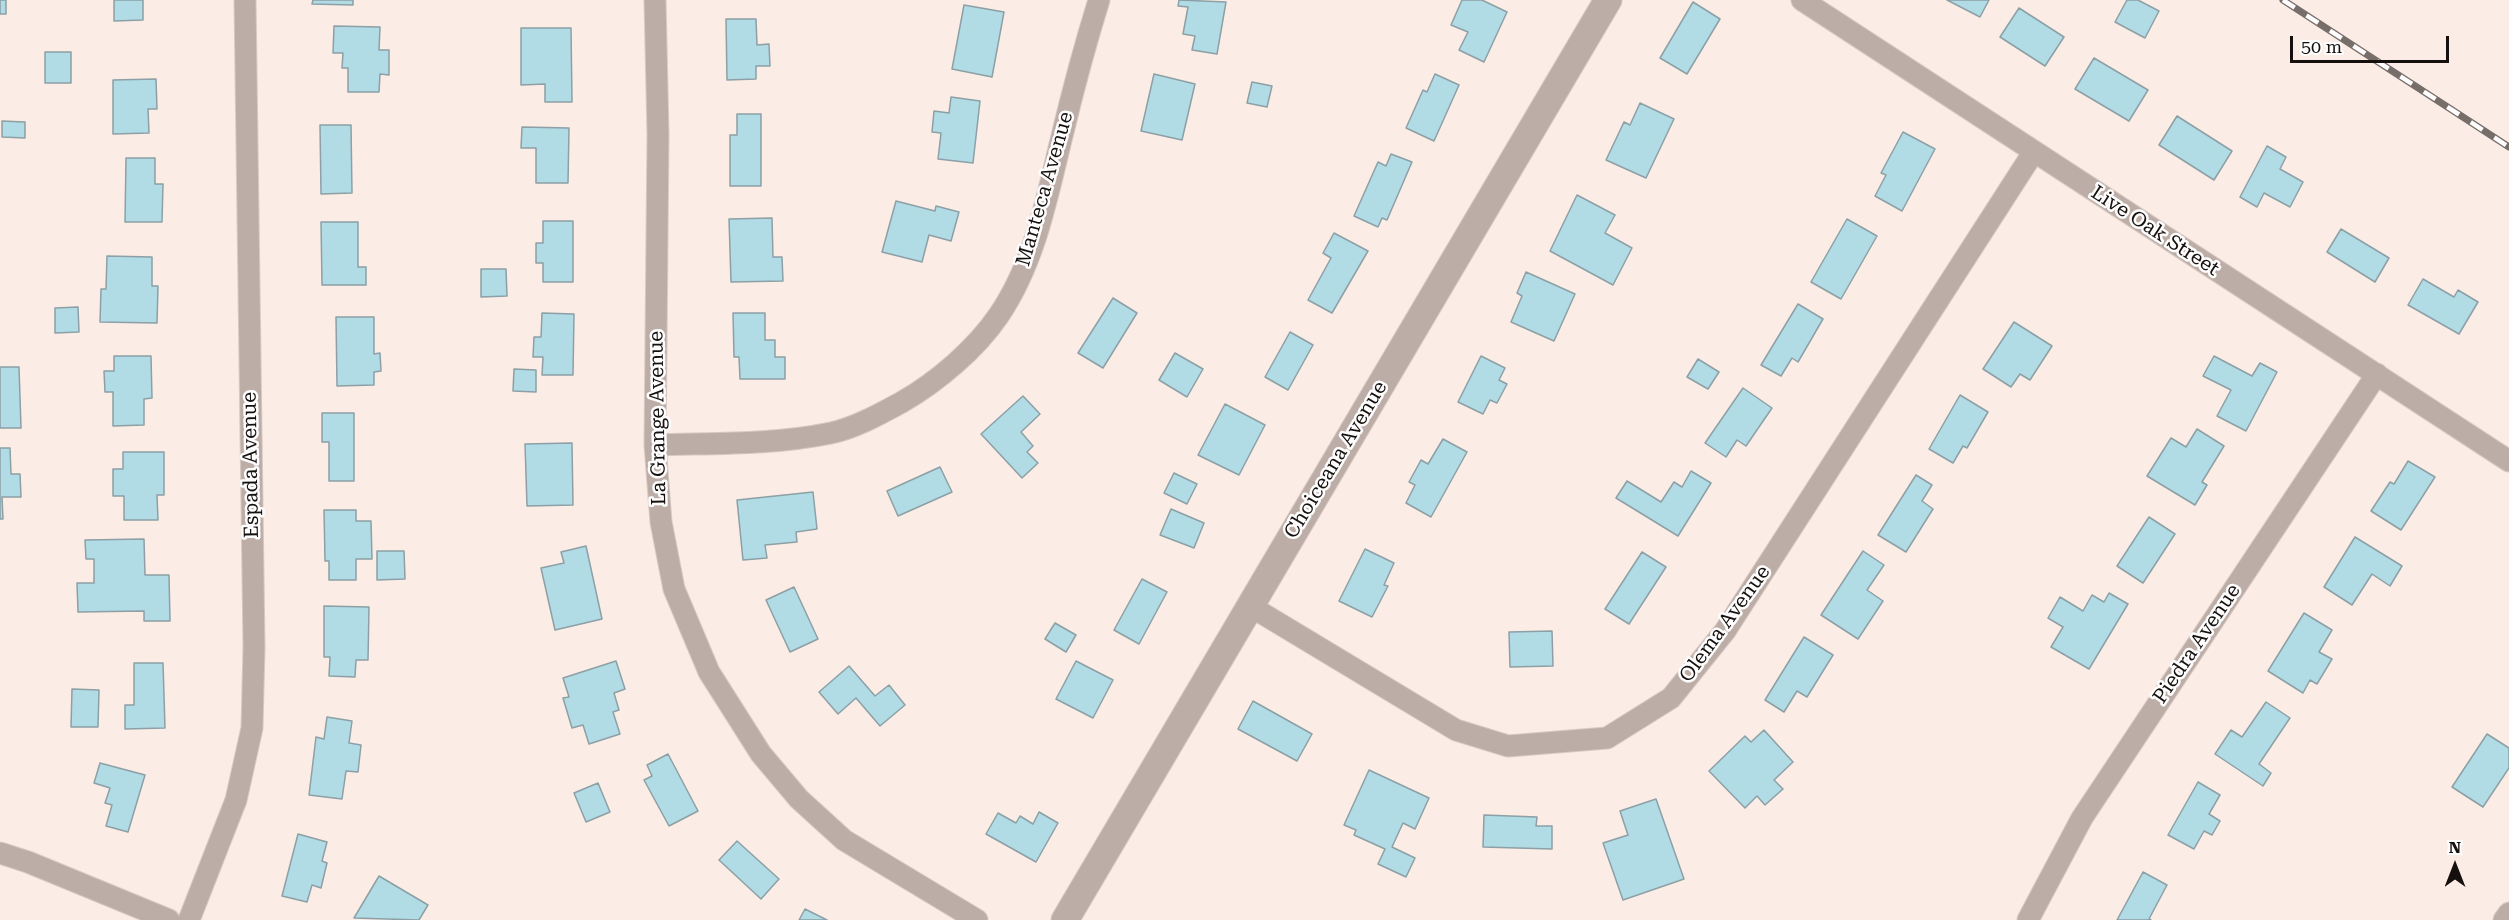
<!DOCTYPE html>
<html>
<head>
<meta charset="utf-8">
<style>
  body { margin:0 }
  #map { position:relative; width:2509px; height:920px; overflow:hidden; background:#fcece6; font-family:"Roboto Serif",serif }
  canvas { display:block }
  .north { position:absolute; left:2425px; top:836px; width:60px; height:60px; -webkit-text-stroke:4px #fdfdfd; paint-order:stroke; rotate:0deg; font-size:16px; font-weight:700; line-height:24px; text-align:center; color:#150f0d }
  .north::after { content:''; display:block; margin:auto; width:21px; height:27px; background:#150f0d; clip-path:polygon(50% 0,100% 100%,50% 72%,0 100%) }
  .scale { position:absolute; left:2290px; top:36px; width:159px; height:27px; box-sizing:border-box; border:3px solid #150f0d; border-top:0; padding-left:8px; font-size:18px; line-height:21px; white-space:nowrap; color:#150f0d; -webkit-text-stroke:4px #fdfdfd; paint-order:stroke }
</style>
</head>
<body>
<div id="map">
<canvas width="2509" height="920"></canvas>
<div class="north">N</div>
<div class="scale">50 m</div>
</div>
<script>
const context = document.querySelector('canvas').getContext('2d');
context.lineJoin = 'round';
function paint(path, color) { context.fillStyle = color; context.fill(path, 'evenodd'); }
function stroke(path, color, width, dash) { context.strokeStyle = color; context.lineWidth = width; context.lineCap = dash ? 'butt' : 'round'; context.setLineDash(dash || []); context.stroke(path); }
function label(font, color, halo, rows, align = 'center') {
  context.font = font + ' "Roboto Serif",serif'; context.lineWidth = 5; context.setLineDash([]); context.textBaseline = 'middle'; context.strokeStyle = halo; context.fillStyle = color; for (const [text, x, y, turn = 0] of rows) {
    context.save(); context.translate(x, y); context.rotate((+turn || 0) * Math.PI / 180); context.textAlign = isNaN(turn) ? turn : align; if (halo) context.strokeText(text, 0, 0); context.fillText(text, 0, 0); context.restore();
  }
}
const building = new Path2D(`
  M0,0H6V14H0Z
  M114,0H143V20L114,21Z
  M313,0H353V5L312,4Z
  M1179,0L1226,2L1217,54L1192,50L1195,36L1183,34L1188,7L1178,6Z
  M1462,0H1482L1507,12L1484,62L1459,50L1468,32L1451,25Z
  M1947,0H1989L1980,17Z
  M2127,0H2138L2159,11L2145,38L2115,22Z
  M1693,2L1720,19L1687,74L1660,58Z
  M964,5L1004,12L992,77L952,69Z
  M2019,8L2064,37L2045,66L2000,37Z
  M726,19H756L757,45L769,44L770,66H756V79L727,80Z
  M334,26L380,27L379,50H389V75L380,74L379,92H348V68H342L343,53H333Z
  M521,28H571L572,102H545V84L521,85Z
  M45,52H71V83H45Z
  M2094,58L2148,90L2129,121L2075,89Z
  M1154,74L1195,84L1182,140L1141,131Z
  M1435,74L1459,85L1434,141L1406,128L1423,90L1427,92Z
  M156,79L157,109H148L149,133L113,134V80Z
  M1252,82L1272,86L1267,107L1247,103Z
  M951,97L980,101L973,163L938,159L941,133L932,132L934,111L949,113Z
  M1640,103L1674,119L1646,178L1606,160L1624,122L1630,125Z
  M737,114H761V186H730V135H737Z
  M2177,116L2232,151L2214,180L2159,145Z
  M2,121L25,122V138L2,137Z
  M320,125H351L352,193L321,194Z
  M522,127L569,128L568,183H536V148H521Z
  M1903,132L1935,149L1902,211L1875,196L1886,175L1881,173Z
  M2267,146L2286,157L2280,169L2303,182L2290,207L2264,193L2257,207L2240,197Z
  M1391,154L1412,162L1387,220L1382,218L1378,227L1354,216L1378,162L1386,166Z
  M126,158H155V184H163L162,222H125Z
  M1577,195L1615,215L1605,233L1632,248L1613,285L1550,251Z
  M896,201L935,211L936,206L959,212L951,241L929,235L922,262L882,252Z
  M772,218L773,257H782L783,281L731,282L729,219Z
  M1847,219L1877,236L1841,299L1811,282Z
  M543,221H573V282H543V263H536V243H543Z
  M321,222H358V267H366V285H322Z
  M2341,229L2389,258L2375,282L2327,252Z
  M1334,233L1368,251L1332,313L1308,300L1331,258L1323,253Z
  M107,256L152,257V286H158L157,323L100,322L101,289H106Z
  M481,269H506L507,296L481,297Z
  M1526,272L1575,294L1554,341L1511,322L1522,296L1517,293Z
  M2423,279L2454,297L2458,290L2478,302L2459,334L2408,305Z
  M1113,298L1137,313L1103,368L1078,353Z
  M1798,304L1823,319L1798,362L1792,358L1781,376L1761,365Z
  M78,307L79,332L55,333V308Z
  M542,313L574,314L573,375H542L543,357H533L534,337H541Z
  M733,313H765V340H775V357H785V379H740L739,357H734Z
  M336,317H374V354L380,353L381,371L374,372V385L337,386Z
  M2014,322L2052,346L2030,380L2020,374L2011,387L1983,369Z
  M1290,332L1313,345L1288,390L1265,377Z
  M1175,353L1203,369L1187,397L1159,380Z
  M114,356H151L152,398L144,399V425L113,426V392H105L104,371H114Z
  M1481,356L1505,368L1499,380L1507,384L1497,403L1490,400L1483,414L1458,402Z
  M2214,356L2252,376L2260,363L2277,372L2246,431L2217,416L2231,390L2203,376Z
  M1698,359L1719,372L1708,389L1687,377Z
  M0,367H19L21,428H0Z
  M514,369L536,370V392L513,391Z
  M1743,388L1772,408L1746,446L1737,440L1726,457L1705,443Z
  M1960,395L1988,412L1967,448L1963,446L1953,463L1929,449Z
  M1023,396L1040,414L1021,432L1033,446L1027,452L1038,463L1022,478L981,434Z
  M1225,404L1265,425L1239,475L1198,455Z
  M322,413H354V481H329V442H322Z
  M2197,429L2224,446L2202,482L2207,485L2195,505L2147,476L2171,438L2186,447Z
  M1443,439L1467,452L1431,517L1406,503L1415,485L1409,482L1421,460L1428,464Z
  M572,443L573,505L527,506L525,444Z
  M0,448H10L11,474H20L21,497H2L3,519H0Z
  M123,452H164V495H157L158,520H124V496H113V469H123Z
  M2408,461L2435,477L2401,530L2371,511L2390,482L2394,484Z
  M940,467L952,492L898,516L887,491Z
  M1691,471L1711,483L1678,536L1616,498L1627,481L1661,502L1674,482L1682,487Z
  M1174,473L1197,484L1187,504L1164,493Z
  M1916,475L1932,485L1922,501L1933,509L1906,552L1878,535Z
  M813,492L817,529L796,532L797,542L765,545L767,558L743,560L737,500Z
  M1171,509L1204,523L1194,548L1160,535Z
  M324,510H356V521H371L372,559H356V580H329V561H325Z
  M2149,517L2175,534L2143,583L2117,566Z
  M2355,537L2402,566L2390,586L2372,574L2352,605L2324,587Z
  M144,539L145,575H169L170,621H144V611L78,612L77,583H94V559H86L85,540Z
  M586,546L602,619L555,630L541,568L564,563L561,552Z
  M1365,549L1394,563L1384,585L1388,586L1372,617L1339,601Z
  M377,551H404L405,579L377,580Z
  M1863,551L1884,565L1867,590L1883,601L1858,639L1821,615Z
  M1642,552L1666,567L1629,624L1605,609Z
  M1142,579L1167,592L1139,644L1114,630Z
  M794,587L818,639L790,652L766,600Z
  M2109,593L2128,604L2089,669L2051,647L2063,627L2048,618L2060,597L2083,611L2092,595L2104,602Z
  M324,606L369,607L368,660H356L355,677L329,676L330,657H324Z
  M2304,613L2332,630L2319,652L2332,659L2317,684L2310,680L2303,693L2268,671Z
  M1055,623L1076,635L1066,652L1045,639Z
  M1552,631L1553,666L1510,667L1509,632Z
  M1804,637L1833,655L1807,697L1797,691L1784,712L1765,700Z
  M616,661L625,689L614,693L619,710L613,712L620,734L589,744L583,725L572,728L563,698L569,697L563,678Z
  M1076,661L1113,680L1093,718L1056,699Z
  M134,663H163L165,728L125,729V705H134Z
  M849,666L875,696L889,685L905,705L880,726L856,698L838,714L819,692Z
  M72,689L99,690L98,727H71Z
  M1253,701L1312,734L1297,761L1238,729Z
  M2266,702L2290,718L2259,764L2271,773L2263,786L2215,754L2231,730L2242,737Z
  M327,717L352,721L349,743L361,745L358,772L346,771L342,799L309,795L316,737L324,739Z
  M1764,730L1793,762L1774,780L1783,789L1765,805L1757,796L1745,808L1709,771L1745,736L1751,742Z
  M2487,734L2509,748V768L2483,807L2452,787Z
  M668,754L698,811L669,826L644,780L652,776L647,765Z
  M100,763L145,775L128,832L106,826L112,805L105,803L110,788L94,783Z
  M1369,770L1429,798L1415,829L1403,823L1392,847L1415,858L1406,877L1378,864L1385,849L1354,835L1356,830L1344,825Z
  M2198,782L2220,795L2209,814L2220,821L2212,835L2204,831L2194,849L2168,835Z
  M598,783L610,812L586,822L574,793Z
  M1656,799L1684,879L1623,900L1603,843L1628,835L1620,811Z
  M1039,812L1058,823L1036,862L986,834L998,813L1016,823L1020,816L1033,824Z
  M1484,815L1537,817L1536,826H1552V849L1483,847Z
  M298,834L327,842L322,861L327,863L321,888L312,885L307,902L282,896Z
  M737,841L779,879L761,899L719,860Z
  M2143,872L2167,885L2149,919L2151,920H2117Z
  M379,876L428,905L419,920L354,918Z
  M805,909L827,920H799Z`);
paint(building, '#b1dbe5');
stroke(building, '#8ca0a5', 1.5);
const minor = new Path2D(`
  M655,0L658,134L655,445L661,522L674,589L709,672L761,754L799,799L844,840L977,920
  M1802,0L2509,461
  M655,445C713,443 773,445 831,433C855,428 880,414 902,402C937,382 976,349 999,315C1035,262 1047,197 1062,136C1073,90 1085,45 1099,0
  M1250,606L1456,730L1508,746L1607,738L1671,698L1725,631L2033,153
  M0,853L28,862L169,920
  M189,920L236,800L252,728L254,647L245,0
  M2028,920L2082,818L2377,374
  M2504,920L2509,913`);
const tertiary = new Path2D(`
  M1065,920L1608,0`);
stroke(minor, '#d7c9c3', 23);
stroke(tertiary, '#d7c9c3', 29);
stroke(minor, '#bdada7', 21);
stroke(tertiary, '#bdada7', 27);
const rail = new Path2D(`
  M2283,0L2509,147`);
stroke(rail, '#776d69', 7);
stroke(rail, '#fdfdfd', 4.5, [14]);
label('20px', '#150f0d', '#fdfdfd', [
  ["Manteca Avenue",1045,189,-74],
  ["Live Oak Street",2155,231,33],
  ["La Grange Avenue",658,418,-91],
  ["Choiceana Avenue",1336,460,-59],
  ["Espada Avenue",251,465,-91],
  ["Olema Avenue",1725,624,-54],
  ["Piedra Avenue",2197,644,-56]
]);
</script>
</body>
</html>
